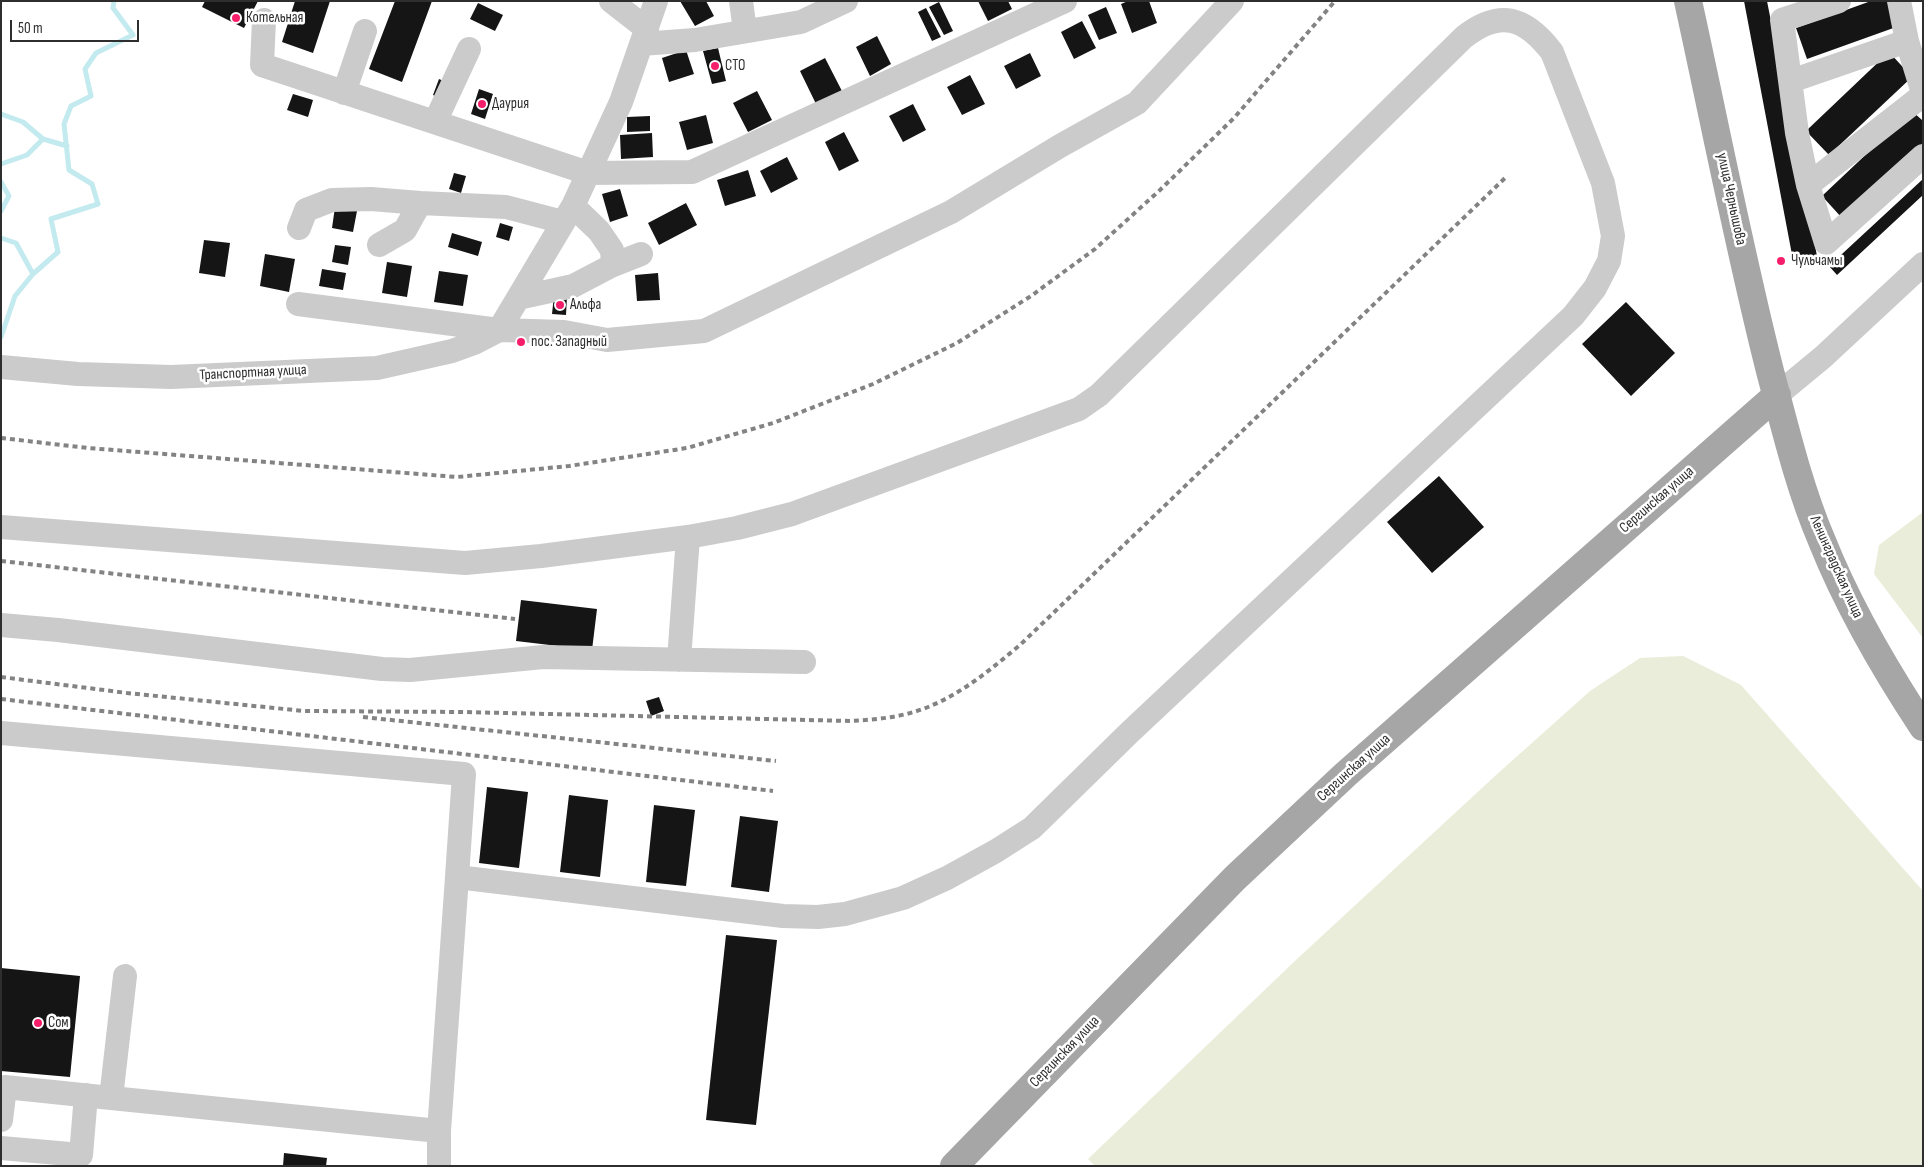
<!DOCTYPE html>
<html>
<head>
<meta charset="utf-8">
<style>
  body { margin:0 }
  #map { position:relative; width:1924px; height:1167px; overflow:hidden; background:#fff; font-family:"Sofia Sans Condensed",sans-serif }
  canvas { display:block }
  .frame { position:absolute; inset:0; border:2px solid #2e2e2e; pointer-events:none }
  .scale { position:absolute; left:10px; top:20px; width:129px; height:22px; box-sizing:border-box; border:2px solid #2e2e2e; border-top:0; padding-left:6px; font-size:15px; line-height:18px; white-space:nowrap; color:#2e2e2e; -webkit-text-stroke:4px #fff; paint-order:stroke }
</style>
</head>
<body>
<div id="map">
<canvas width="1924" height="1167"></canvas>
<div class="frame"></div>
<div class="scale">50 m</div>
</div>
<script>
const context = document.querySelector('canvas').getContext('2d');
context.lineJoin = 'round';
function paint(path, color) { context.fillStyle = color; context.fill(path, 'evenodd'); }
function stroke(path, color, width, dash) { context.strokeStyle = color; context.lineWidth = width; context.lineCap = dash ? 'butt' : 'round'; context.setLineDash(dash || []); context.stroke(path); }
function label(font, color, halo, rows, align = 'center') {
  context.font = font + ' "Sofia Sans Condensed",sans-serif'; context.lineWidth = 5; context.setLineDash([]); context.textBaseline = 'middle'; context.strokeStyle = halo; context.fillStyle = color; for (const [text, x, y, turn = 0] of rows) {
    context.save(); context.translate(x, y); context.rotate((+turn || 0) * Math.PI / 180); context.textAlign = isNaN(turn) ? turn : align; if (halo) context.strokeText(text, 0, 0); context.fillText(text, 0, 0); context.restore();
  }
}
paint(new Path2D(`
  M1923,512V638L1874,574L1879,545Z
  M1683,656L1741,685L1923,891V1166H1095L1088,1159L1297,959L1495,776L1590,691L1640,658Z`), '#e9edd9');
stroke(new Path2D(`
  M1,114L23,122L43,139L67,146
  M1,164L27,155L43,139
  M1,182L9,196L1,211
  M1,238L16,243L33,274
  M1,337L15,296L33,274L58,252L51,219L98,204L92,184L69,170L64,124L71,106L91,96L85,69L96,53L133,35L113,8L114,1`), '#c3eaef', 5);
paint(new Path2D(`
  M205,1H258L244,28L202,7Z
  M295,1H330L313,53L282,42Z
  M395,1H432L402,82L369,69Z
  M680,1H706L714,16L695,26Z
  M978,1H1008L1012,9L988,21Z
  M1128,1H1149L1157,23L1132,33L1121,4Z
  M1744,1H1767L1817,256L1793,260Z
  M1871,1H1891L1899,26L1807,59L1796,28Z
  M939,2L953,31L944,35L929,7Z
  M478,3L503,15L495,31L470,19Z
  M1106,7L1117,33L1099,40L1088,15Z
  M926,8L941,37L932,41L918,12Z
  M1082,21L1096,48L1074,59L1061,32Z
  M877,36L891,64L870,76L856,47Z
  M718,48L726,81L712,84L703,51Z
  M686,50L694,74L669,82L662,58Z
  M1889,52L1912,77L1829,155L1806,131Z
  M1030,53L1041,76L1016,89L1004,66Z
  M825,58L843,93L817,106L800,71Z
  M970,75L985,104L962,115L947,87Z
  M439,79L448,83L441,99L433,95Z
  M479,89L493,94L485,119L471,114Z
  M757,91L772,120L748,132L733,103Z
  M293,94L313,100L308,117L287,110Z
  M913,104L926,130L903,142L889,116Z
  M1912,111L1922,120L1923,119V143L1842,218L1822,196Z
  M706,115L713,143L687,150L679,122Z
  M650,116V131L627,132V117Z
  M844,132L859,161L839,171L825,142Z
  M652,133L653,157L621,159L620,135Z
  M787,157L798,179L771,193L760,171Z
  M748,170L756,196L725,206L717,180Z
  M454,173L466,176L461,193L449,189Z
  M1923,179V195L1837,275L1829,266Z
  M620,189L628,216L610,222L602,194Z
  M686,203L697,225L659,245L648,223Z
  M335,207L357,211L353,232L332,228Z
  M500,223L513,227L509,241L496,237Z
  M452,233L482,242L478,256L448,247Z
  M204,240L230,243L225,277L199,273Z
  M335,245L351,247L348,265L332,262Z
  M265,254L295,259L289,292L260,286Z
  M387,262L412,266L407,297L382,293Z
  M322,269L346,273L343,290L319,286Z
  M439,271L468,275L463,306L434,302Z
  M658,273L660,300L637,301L635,275Z
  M554,295L567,296L566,315L552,314Z
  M1626,302L1675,353L1631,396L1582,344Z
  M1439,476L1484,527L1432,573L1387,522Z
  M521,600L597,609L592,650L516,641Z
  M659,697L664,711L651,716L646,701Z
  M487,787L528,792L519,868L479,863Z
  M569,795L608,800L600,877L560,872Z
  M654,805L695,810L686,886L646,882Z
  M740,816L778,821L769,892L731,887Z
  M726,935L777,940L756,1125L706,1120Z
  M1,968L80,976L70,1077L1,1071Z
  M284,1153L327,1158L326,1166H283Z`), '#151515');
stroke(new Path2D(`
  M611,1L647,29
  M741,1L745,31
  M1839,1L1782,20L1797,133L1808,185L1826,243L1923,156
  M1899,1L1907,41
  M264,20L262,65L588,173L692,172L1065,1
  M641,44L695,40L801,22L846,1
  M1791,81L1907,41L1923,93
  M344,93L365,31
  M435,122L469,49
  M1808,185L1923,95
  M573,206L599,231L612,250L613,265
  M299,228L306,210L332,200L371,199L420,203
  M379,245L405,230L420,203L506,207L563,222
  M518,298L573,286L613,265L641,254
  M298,304L499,330L564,332L607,340L704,331L951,212L1060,146L1137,103L1232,1
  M1,367L78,374L171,377L377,368L452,351L474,343L499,330L573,206L621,102L656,1
  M1777,395L1823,357L1923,264
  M1,527L465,563L541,556L688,537L737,528L792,514L1079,409L1099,395L1464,37C1500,9 1525,17 1552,52L1603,183L1613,236L1609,261L1595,288L1573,316L1130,732L1032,828L996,851L947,878L903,898L845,914L818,917L783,916L457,877L439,1131V1166
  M1,625L58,630L382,669L410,670L543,657L804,662
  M679,660L688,537
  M1,733L464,774L457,877
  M125,976L111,1098L439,1131
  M1,1120L5,1087L111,1098
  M1,1148L81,1155L86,1095`), '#cbcbcb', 24);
stroke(new Path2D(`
  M1688,1C1715,124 1739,249 1770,371C1785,428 1799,487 1822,541C1848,606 1884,668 1923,727
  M954,1166L1235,878L1346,774L1777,395`), '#a6a6a6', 28);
stroke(new Path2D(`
  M1,438L88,448L457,477L569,466L687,448L773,423L873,384L957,343L1031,296L1095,249L1160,190L1234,118L1335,1
  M1,561L515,619
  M1,677L127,693L304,711L463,712L851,721C866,720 882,719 897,716C946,707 983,676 1020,645L1505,178
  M1,699L773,791
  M363,717L776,761`), '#838383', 4, [5, 4]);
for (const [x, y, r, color] of [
  [236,18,5,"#f61e6b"],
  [715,66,5,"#f61e6b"],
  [482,104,5,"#f61e6b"],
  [1781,261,5,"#f61e6b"],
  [560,305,5,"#f61e6b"],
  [521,342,5,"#f61e6b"],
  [38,1023,5,"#f61e6b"]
]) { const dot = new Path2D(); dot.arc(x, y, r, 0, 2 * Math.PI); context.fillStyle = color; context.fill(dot); stroke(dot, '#fff', 2); }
label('15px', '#2e2e2e', '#fff', [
  ["Котельная",246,18],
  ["СТО",725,66],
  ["Даурия",492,104],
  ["Чульчамы",1791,261],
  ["Альфа",570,305],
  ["пос. Западный",531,342],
  ["Сом",48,1023]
], 'left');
label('15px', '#2e2e2e', '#fff', [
  ["улица Чернышова",1731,199,78],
  ["Транспортная улица",253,373,-3],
  ["Сергинская улица",1657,500,-41],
  ["Ленинградская улица",1836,567,66],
  ["Сергинская улица",1354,768,-42],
  ["Сергинская улица",1065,1052,-46]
]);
</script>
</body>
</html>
